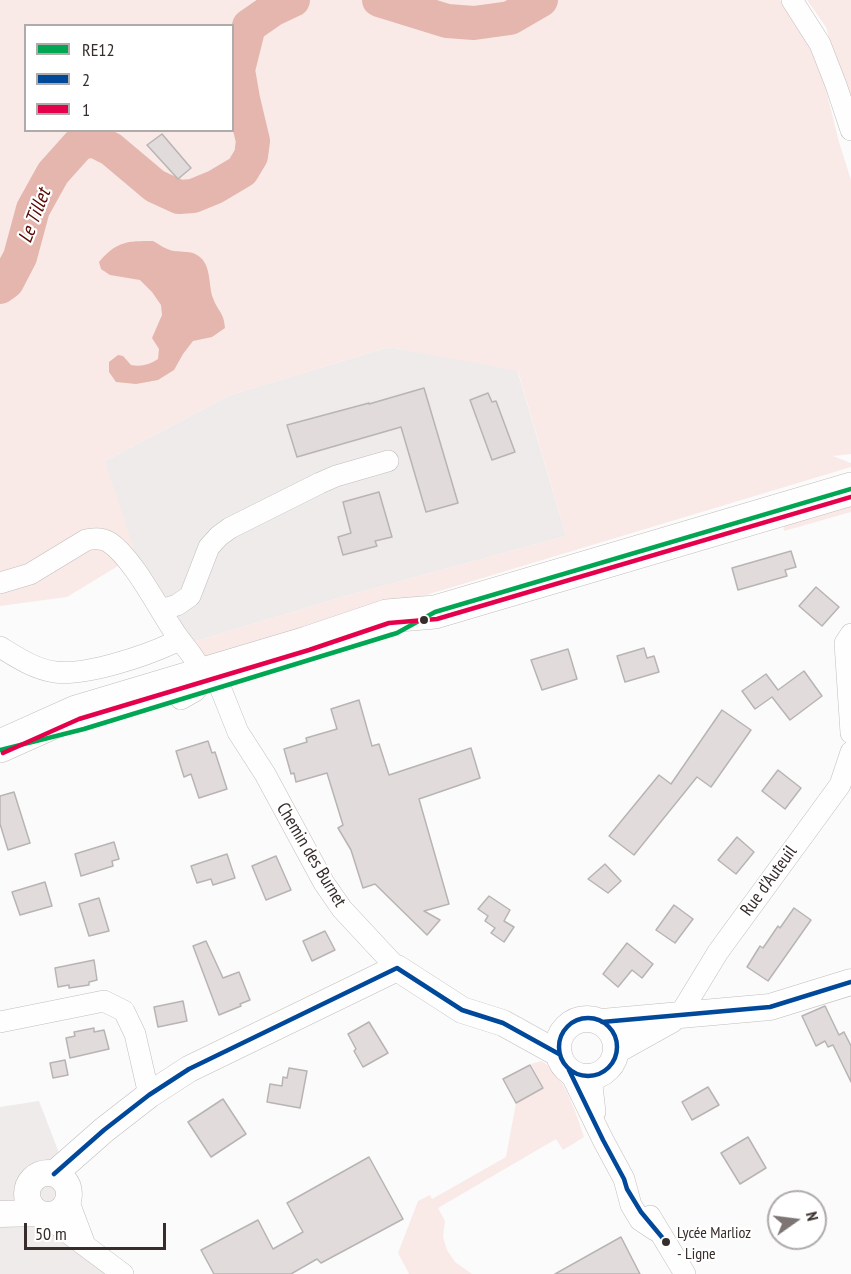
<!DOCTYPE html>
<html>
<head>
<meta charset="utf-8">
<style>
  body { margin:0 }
  #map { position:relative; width:851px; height:1274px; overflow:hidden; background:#fbfbfb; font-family:"PT Sans Narrow",sans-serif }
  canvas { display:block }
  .legend { position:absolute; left:24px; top:24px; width:210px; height:108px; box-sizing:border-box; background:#fff; border:2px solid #afabaa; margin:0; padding:8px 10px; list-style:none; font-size:18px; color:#372d2b }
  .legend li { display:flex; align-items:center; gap:12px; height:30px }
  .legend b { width:30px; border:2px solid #afabaa }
  .north { position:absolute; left:767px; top:1190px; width:60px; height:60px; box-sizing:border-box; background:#fff; border:2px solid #afabaa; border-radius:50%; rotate:76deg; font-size:16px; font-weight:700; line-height:24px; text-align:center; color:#372d2b }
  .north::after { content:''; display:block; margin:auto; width:21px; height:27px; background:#7c7574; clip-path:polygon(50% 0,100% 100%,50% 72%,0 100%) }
  .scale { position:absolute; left:24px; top:1223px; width:142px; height:27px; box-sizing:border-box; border:3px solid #372d2b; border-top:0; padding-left:8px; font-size:18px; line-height:21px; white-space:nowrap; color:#372d2b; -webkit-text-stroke:4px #fff; paint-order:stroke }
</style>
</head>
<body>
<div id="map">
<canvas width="851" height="1274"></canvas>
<ul class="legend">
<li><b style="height:8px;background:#00a651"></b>RE12</li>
<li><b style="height:8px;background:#004899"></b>2</li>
<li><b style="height:8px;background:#e5004c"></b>1</li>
</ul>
<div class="north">N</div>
<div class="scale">50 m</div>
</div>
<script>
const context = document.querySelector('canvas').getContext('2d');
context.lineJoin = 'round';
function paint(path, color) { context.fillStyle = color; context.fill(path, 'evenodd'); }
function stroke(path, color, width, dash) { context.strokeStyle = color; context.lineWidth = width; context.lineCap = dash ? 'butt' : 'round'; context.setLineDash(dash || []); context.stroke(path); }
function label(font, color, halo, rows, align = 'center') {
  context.font = font + ' "PT Sans Narrow",sans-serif'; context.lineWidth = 4.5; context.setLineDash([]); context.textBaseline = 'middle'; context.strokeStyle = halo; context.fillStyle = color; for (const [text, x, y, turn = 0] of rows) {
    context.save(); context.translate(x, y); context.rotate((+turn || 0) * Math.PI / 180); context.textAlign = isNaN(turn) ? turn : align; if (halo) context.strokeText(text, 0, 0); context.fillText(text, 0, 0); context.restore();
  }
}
paint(new Path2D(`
  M389,347L517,369L566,536L346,596L186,644L136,573L105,461L230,395Z
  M39,1101L103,1267L109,1274H0V1107Z`), '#eeebea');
paint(new Path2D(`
  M0,0H780L805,32L819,62L839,142L851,180V454L833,456L851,463V467L204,662L186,644L346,596L566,536L518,371L389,347L230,395L105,461L136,555L67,597L0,606ZM26,26H232V130H26Z
  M807,0H851V116L826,27Z
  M851,502V512L784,531L783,522Z
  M541,1061C562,1070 577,1115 584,1137L563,1150L556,1139L438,1208L445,1221L443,1237L447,1250L455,1262L472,1274H409L398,1253L418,1201L430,1195L432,1199L506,1157L516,1103L543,1088L531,1064Z`), '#f9eae8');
paint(new Path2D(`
  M153,241C160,245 167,250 174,251C182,252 191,251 197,255C212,263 208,286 213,298C218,312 224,312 225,328L212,337L193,341L183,354L174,370L158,380L136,384L116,382L109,372V362L118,355L123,356L131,365C141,367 149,365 158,359L159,349L152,338L162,315L161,305L152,292L140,280L110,275L101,269L99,262C117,241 127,241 153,241Z`), '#e4b6ad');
stroke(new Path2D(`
  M379,0L447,21L474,23L510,18L541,0
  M0,287L7,282L20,257L33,209L53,173L79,144L93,140L111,149L155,186L179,197L193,196L215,187L242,171L251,156L253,141L243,99L238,70L249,26L272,10L293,0`), '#e4b6ad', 34);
const building = new Path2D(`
  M162,134L191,168L178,179L147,145Z
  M424,388L458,503L426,512L401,427L297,457L287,425L369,403V404Z
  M488,393L492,402L496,401L515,452L492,460L470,400Z
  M379,492L392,537L375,541L377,546L343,555L338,537L351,533L343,502Z
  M791,551L796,567L785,570L787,576L738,590L732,568Z
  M816,587L839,607L822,626L799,606Z
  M644,648L647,658L654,656L659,672L625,682L617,656Z
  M568,649L577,679L542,690L531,660Z
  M804,671L822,696L790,720L772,697L755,709L742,691L766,674L778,690Z
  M359,700L372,746L379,744L389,775L471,748L480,778L419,799L449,904L424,911L440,920L427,935L375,884L363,888L351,850L338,828L343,825L327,773L296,782L294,773L291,774L284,749L307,742L306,738L337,729L331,709Z
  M722,710L751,730L711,787L697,777L634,855L609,836L659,775L671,784Z
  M208,741L212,753L215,752L227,789L199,798L191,774L184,777L176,751Z
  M778,770L801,788L785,809L762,791Z
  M14,792L30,843L8,850L0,824V796Z
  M737,837L754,852L736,874L718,860Z
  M114,842L119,859L112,861L113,866L81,876L75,854Z
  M227,854L235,878L213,885L211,879L197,883L191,866Z
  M276,856L291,890L266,900L252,866Z
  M605,864L621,881L608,893L588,879Z
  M45,882L52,906L20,915L12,892Z
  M489,896L510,910L504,921L514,927L504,942L491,933L495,928L485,921L488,916L478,909Z
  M99,898L109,931L89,936L79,904Z
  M674,905L693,919L675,943L656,930Z
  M794,908L811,920L768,981L747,967L760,946L763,948L778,926L780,928Z
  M325,931L335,950L312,961L303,941Z
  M206,941L223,978L239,972L250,1000L240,1004L241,1006L219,1015L193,946Z
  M627,943L653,964L642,978L632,970L618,987L603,974Z
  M94,960L97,980L89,982V985L69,988V985L58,987L55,968Z
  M183,1001L187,1021L158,1027L154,1007Z
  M825,1006L839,1035L844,1032L851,1046V1082L833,1045L828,1047L825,1041L816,1046L802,1016Z
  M369,1022L388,1053L363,1067L354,1051L356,1049L348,1034Z
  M94,1028V1032L104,1030L109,1049L70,1058L66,1038L75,1036L74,1032Z
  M65,1060L68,1075L53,1078L50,1063Z
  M530,1065L543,1088L516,1103L503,1079Z
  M289,1068L307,1071L300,1108L267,1102L270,1084L282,1086L283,1077L287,1078Z
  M708,1087L719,1105L692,1120L682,1102Z
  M223,1099L246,1134L211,1157L188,1122Z
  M748,1137L766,1168L740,1184L721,1153Z
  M369,1157L403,1219L321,1263L317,1259L291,1274H214L201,1250L258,1220L273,1249L303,1232L287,1203Z
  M621,1237L640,1274H555Z`);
paint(building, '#e1dcdb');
stroke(building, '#b9b4b4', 1.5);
const minor = new Path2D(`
  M792,0L820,44L836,85L851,130
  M0,583L30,574L86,540C94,538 102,538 109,542C133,558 158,608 175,633C185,648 201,662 203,681L195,691L181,699
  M161,610L177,605L190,596L209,547L219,536L230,528L320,483L336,476L388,461
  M851,634L845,643L851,733
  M0,647C18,658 34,669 55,672C86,676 145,656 173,643L176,635
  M220,687L238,732L265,774L324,883L342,909L397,968
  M679,1016L718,952L840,785L851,752
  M0,1022L104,1001L124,1011L135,1034L149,1095
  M569,1070L603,1140L624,1179L631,1205L640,1220L655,1230
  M591,1077L595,1112
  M68,1200L85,1245
  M44,1215L123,1274
  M650,1216L685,1274`);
const tertiary = new Path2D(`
  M558 1048a29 29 0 1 1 58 0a29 29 0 1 1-58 0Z
  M602,1022L770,1007L851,982
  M617,1050L671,1020
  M27 1194a21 21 0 1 1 42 0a21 21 0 1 1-42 0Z
  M54,1174L104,1130L149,1095L189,1069L397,968L462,1010L503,1023L559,1054
  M0,1214L38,1213`);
const primary = new Path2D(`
  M0,746L76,712L307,643L387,616L435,612L851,489`);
stroke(minor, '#c2bdbc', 22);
stroke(tertiary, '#c2bdbc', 27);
stroke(primary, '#c2bdbc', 34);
stroke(minor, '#fefefe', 21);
stroke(tertiary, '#fefefe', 26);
stroke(primary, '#fefefe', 33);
stroke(new Path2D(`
  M0,750L84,729L397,633L435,612L851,489`), '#00a651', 4.5);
stroke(new Path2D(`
  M559 1047a29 29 0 1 1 58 0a29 29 0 1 1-58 0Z
  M602,1022L770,1007L851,982
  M569,1070L603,1140L624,1179L627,1189L641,1212L666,1242
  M54,1174L104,1130L149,1095L189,1069L397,968L462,1010L503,1023L559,1054`), '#004899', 4.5);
stroke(new Path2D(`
  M3,753L79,719L309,650L389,623L437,619L851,497`), '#e5004c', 4.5);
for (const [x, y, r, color] of [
  [424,620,5,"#372d2b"],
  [666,1242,5,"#372d2b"]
]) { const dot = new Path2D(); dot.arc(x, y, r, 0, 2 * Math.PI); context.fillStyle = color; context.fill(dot); stroke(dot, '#fff', 2); }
label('16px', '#372d2b', '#fff', [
  ["Lycée Marlioz",677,1233],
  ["- Ligne",677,1254]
], 'left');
label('18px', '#372d2b', '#fff', [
  ["Chemin des Burnet",311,855,59],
  ["Rue d'Auteuil",769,881,-54]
]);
label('italic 20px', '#590a03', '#fff', [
  ["Le Tillet",35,216,-69]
]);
</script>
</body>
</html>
